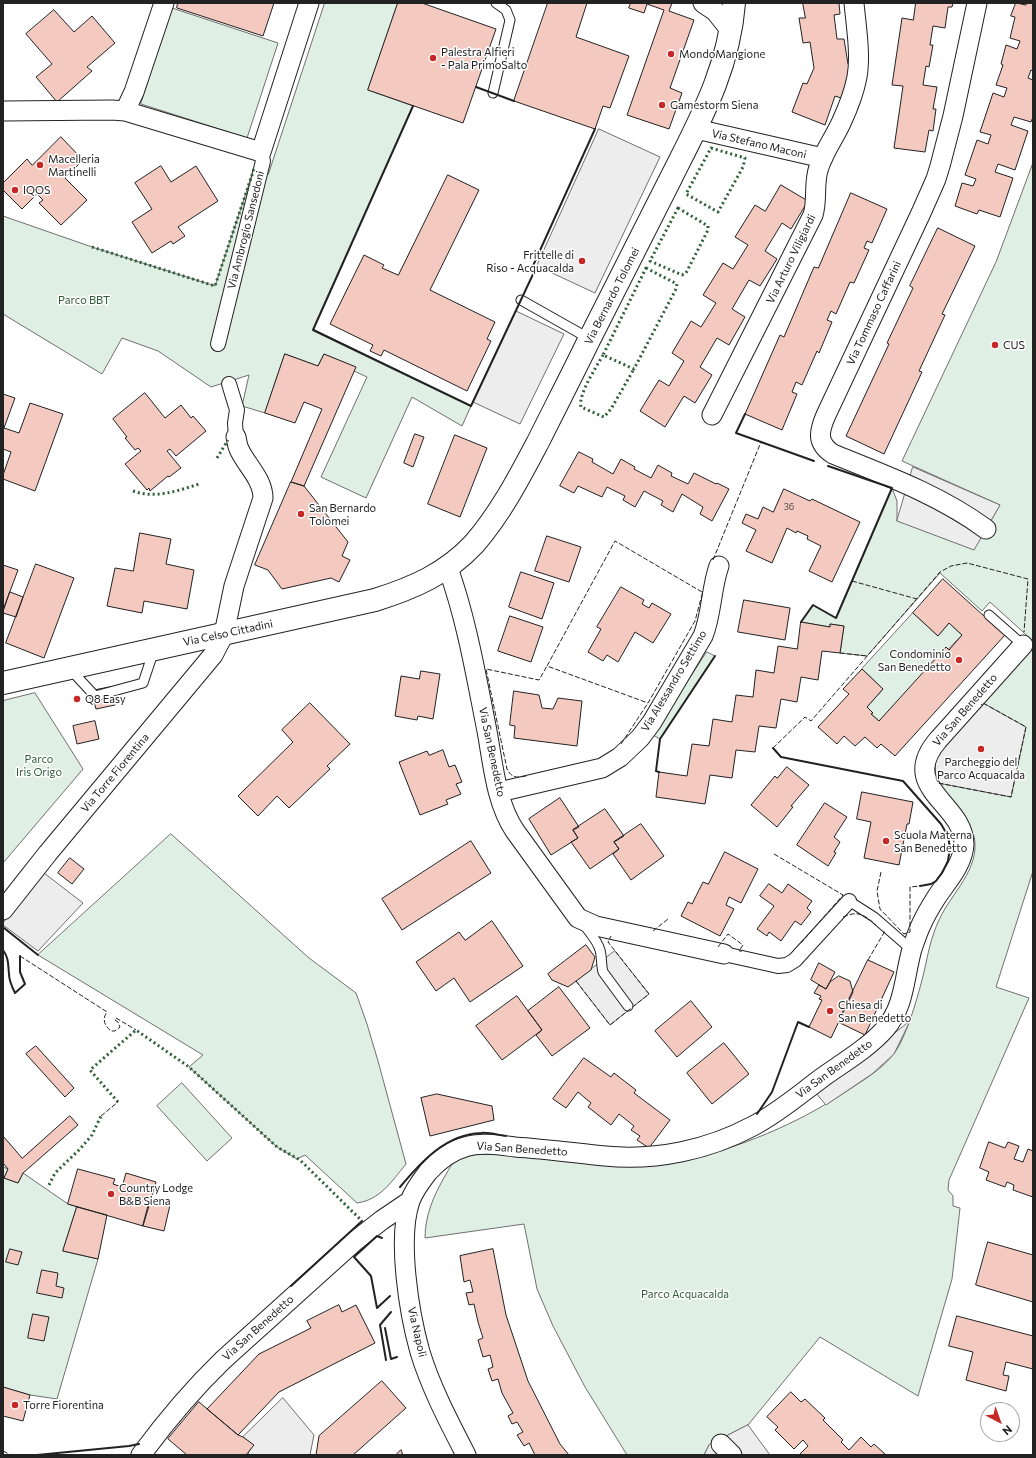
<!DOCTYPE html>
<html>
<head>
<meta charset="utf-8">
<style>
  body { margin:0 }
  #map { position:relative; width:1036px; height:1458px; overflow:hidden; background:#fff; font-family:Commissioner,sans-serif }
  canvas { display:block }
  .frame { position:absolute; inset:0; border:4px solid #222; pointer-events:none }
  .north { position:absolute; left:980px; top:1402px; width:40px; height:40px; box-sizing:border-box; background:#fff; border:1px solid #a7a7a7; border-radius:50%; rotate:139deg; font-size:11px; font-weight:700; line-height:16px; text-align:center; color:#222 }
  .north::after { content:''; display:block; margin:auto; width:14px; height:18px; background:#c62828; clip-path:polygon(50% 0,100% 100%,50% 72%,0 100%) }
</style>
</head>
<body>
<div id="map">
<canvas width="1036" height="1458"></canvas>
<div class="frame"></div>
<div class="north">N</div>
</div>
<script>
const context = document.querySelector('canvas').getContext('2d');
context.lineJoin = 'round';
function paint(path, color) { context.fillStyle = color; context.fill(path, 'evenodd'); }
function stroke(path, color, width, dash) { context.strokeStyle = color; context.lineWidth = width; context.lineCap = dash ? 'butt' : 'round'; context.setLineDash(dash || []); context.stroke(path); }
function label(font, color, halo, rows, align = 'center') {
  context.font = font + ' Commissioner,sans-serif'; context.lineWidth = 3; context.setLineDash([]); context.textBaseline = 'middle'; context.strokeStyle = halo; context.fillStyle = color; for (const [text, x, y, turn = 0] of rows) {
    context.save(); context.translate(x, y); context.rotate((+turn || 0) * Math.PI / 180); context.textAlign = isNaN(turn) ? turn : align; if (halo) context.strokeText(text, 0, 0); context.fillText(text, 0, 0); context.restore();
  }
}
const green = new Path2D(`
  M325,3H398L368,90L413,106L313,329L471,406L462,426L412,397L366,498L321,477L367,377L354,371L355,367L324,354L318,366L285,354L265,413L242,406L249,375L211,387L158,351L122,338L102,374L3,314V216L92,247L215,286L254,169L268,174Z
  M172,8L278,43L247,138L141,104Z
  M1033,163V641L990,602L982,611L940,573L867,656L840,653L844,626L830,624V627L801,622L813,605L836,618L892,488L897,501V521L986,529L1000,505L902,461L996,262Z
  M913,613L938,636L949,623L962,635L879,721L871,714L873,713L867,707L883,689L862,669Z
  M1033,647V871L996,987L1029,998L949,1180L948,1190L953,1196V1206L960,1208L952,1279L918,1396L820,1337L748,1425L709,1445L704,1455H627L585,1387L553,1326L537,1289L524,1224L425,1238C425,1215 434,1195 445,1176C448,1171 451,1164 456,1161C463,1156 472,1155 480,1154L692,1159C754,1142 803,1121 856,1085C873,1074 891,1062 900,1044C911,1021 918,996 924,972C928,954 931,937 939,920C951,893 981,869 974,836L938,783L983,703Z
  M707,652L715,656L660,739L653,735Z
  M35,693L83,769L3,863V701Z
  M171,834L309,958L356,993L367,1024L378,1061L406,1164C392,1181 380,1200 357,1203L305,1155L297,1159L277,1147L189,1067L203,1055L38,955Z
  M182,1083L232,1138L207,1161L157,1106Z
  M3,1167L8,1169L4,1178L18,1183L23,1173L68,1204L77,1207L63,1251L98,1259L57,1399L30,1395L3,1387Z`);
paint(green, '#e0efe3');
stroke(green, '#6f6f6f', 1);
const parking = new Path2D(`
  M599,129L660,157L595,293L537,266Z
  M516,311L564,334L520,424L473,402Z
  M913,467L1000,505L974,550L897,521Z
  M983,703L1026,727L1011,797L938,783L936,777L935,763L940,751Z
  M44,873L83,903L38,951L3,925V923Z
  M615,951L649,994L610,1025L576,981Z
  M910,1021L894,1054L872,1074L826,1105L815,1092L877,1047Z
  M283,1398L314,1435L310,1455H250L248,1453L253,1445L243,1437Z
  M748,1425L770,1455H704L709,1445Z`);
paint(parking, '#ededed');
stroke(parking, '#6f6f6f', 1);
const building = new Path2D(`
  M178,3H274L263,36L177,8Z
  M398,3H422L496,29L463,123L368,90Z
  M548,3H587L576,37L629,56L610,108L603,106L595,129L514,101Z
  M631,3H672L669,11L694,20L670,88L682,93L669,129L627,115L664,10L647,4L644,13L629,8Z
  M803,3H839L840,14L834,15L837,39H844L848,64L854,66L841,98L835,96L825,125L792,112L803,83L807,84L814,68L810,42L803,43L799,18H805Z
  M916,3H953L952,7H948L945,28L933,26L930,45H933L929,67L926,66L923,85L937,87L933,109H936L933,131L929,130L925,152L894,148L903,86L892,85L902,18L913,20Z
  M1016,3L1026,5L1027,3H1033V71L1031,70L1028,78L1033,80V117L1031,122L1014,117L1011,125L1028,131L1015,170L998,164L995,172L1013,178L1000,217L979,210L977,214L955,206L962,183L973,186L976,179L965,175L977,140L988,144L991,135L980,132L993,93L1004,97L1007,88L996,85L1003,65L1001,64L1006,45L1017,49L1020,41L1010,38L1015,17L1011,16Z
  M54,10L74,32L92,16L115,43L87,67L92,71L57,102L36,77L52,64L26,34Z
  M61,137L83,160L65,178L87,200L61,225L39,203L43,200L37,194L22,209L3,190V183L27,159L32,165Z
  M161,166L171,182L196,166L218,201L178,227L185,236L173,244L171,241L152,253L132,222L152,209L135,183Z
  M448,175L479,190L430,290L495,322L487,339L491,341L467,391L384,350L381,356L370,351L373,345L330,324L364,255L384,265L382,268L398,275Z
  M781,185L808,201L791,229L782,223L765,251L777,259L760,286L749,280L732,309L745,317L729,345L717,338L700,367L712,375L695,403L684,396L665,427L640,411L659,380L669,386L684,361L672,353L691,321L701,327L716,303L703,295L723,263L733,269L748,245L735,237L755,205L765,211Z
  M851,193L887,209L872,243L867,241L864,248L869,250L854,283L850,282L836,314L831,311L827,320L832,322L819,353L817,351L802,385L796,382L792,392L797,394L782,430L745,414L780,335L784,337L814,267L818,268Z
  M938,228L975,246L942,314L945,315L919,371L922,372L884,454L846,436L889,344L887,343L913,288L910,286Z
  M285,354L318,366L324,354L356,367L304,486L291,482L322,409L304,402L295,423L265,413Z
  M145,393L165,418L181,405L191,418L193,416L206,431L176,456L170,449L167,451L181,468L169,477L168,476L150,491L149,488L147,490L125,464L141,451L138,448L135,450L125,438L127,437L113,419Z
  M3,394L15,398L4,428L19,433L30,403L63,414L35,491L3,479V475L11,452L3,449Z
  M415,434L424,437L413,467L404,463Z
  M455,435L487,448L460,517L428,504Z
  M579,452L593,459L592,462L613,474L621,459L635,467L634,469L651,478L658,465L672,473L671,476L688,484L694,473L716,484L717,483L729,489L712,521L700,514L703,507L682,494L673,512L661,505L663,501L644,491L635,507L623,500L625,496L607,487L602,497L578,486L574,493L560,486Z
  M291,482L304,486L348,542L342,556L350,560L339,582L331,578L282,589L268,570L255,565Z
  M784,489L810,501L812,499L860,522L832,582L809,571L821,546L807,539L808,536L797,531L796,533L787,528L772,563L746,551L756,530L742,523L746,514L758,519L763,507L773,512Z
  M140,533L171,539L166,564L194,570L187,609L144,601L142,613L107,606L115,568L133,571Z
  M547,536L581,547L569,582L535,571Z
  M36,564L74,578L44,658L6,643Z
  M3,565L18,570L3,610Z
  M521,572L554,583L542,619L509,607Z
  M943,579L1005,635L895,756L881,744L877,748L865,737L855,746L844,736L837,744L818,727L849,694L843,689L862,669L883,689L867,707L873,713L871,714L879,721L946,647L949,650L962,635L949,623L938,636L913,613Z
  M621,587L644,600L642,604L649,608L652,603L671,614L653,643L635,632L618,662L607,655L603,661L588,652L601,629L597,627Z
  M10,592L23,597L16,617L3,613Z
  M744,600L790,608L785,640L738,632Z
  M510,616L543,627L531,662L498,651Z
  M801,622L830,627V624L844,626L840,653L822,651L818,680L801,677L797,702L781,699L776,728L759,726L755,752L736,750L732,778L710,775L705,804L656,797L659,772L687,776L692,744L709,746L713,719L732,722L736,695L753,697L756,670L774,673L778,646L797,649Z
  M421,671L440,674L433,719L418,716L417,720L395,716L401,676L419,679Z
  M111,687L115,705L96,709L91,691Z
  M514,691L539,695L542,708L553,709L558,698L582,701L577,746L514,738L515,726L510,725Z
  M310,703L350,744L327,766L330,769L289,808L277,796L258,816L238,796L293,742L282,730Z
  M95,721L99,739L77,744L73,726Z
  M443,750L449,767L455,765L462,782L456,784L461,794L446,800L448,804L420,815L399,762L427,751L429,755Z
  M787,767L809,785L791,806L793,807L777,827L751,805L775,776L777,778Z
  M862,792L913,802L909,824H907L899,865L864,858L871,822L857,819Z
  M560,798L579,827L573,830L578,838L551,855L529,819Z
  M825,803L847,817L834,837L840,842L834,852L836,853L828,866L797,845Z
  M605,809L624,836L614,842L619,849L590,869L571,842L578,838L573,830Z
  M641,824L664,856L631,880L613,854L619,849L614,842Z
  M471,841L491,873L402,930L382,899Z
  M725,852L758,869L741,903L729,897L726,905L734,909L720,936L681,916L688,902L692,904L703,882L708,884Z
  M70,858L84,869L72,884L58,873Z
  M769,884L782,893L788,884L812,901L807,908L811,912L801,925L795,921L781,941L769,932L767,936L757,929L774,906L760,896Z
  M492,921L523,966L470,1002L454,978L436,991L416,962L459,932L465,940Z
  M586,945L595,957L591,970L568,987L552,980L548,974Z
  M868,960L894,972L865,1035L838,1022Z
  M819,963L835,972L826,989L811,980Z
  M839,976L850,981L853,992L831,1038L809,1027L822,1000L819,999L821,996L814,993L819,985L826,989L830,982Z
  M559,987L590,1028L552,1056L536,1035L542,1030L528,1011Z
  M517,996L542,1030L502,1060L476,1026Z
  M691,1001L712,1027L677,1057L655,1031Z
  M724,1043L749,1074L712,1104L687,1073Z
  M36,1046L74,1088L65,1097L26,1054Z
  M584,1058L611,1077L614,1073L636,1090L634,1093L670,1120L649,1148L637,1140L640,1136L631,1130L634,1126L619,1114L611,1125L588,1107L591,1103L578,1092L566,1108L553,1099Z
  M437,1094L492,1106L494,1120L430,1136L421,1098Z
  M70,1116L78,1125L23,1173L18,1183L4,1178L8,1169L3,1163V1136L22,1158Z
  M989,1142L1005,1148L1008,1142L1019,1146L1014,1159L1023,1162L1028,1149L1033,1151V1197L1013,1190L1014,1185L1007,1182L1005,1187L986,1180L989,1172L980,1168Z
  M78,1169L115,1179L113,1184L122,1187L126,1173L156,1182L143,1226L68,1204Z
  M150,1200L170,1205L164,1231L143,1226Z
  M77,1207L107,1215L98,1259L63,1251Z
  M988,1242L1033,1255V1302L976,1285Z
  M10,1249L22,1252L18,1265L6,1262Z
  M493,1249L506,1315L528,1381L560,1444L569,1455H535L529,1443L524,1446L517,1435L523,1432L517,1422L512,1424L508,1416L513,1413L502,1393L498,1379L492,1381L488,1369L493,1367L490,1355L483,1357L478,1340L483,1338L478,1322L474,1304L469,1305L466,1293L473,1292L470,1280L464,1282L460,1256Z
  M42,1270L58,1273L56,1286L64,1288L62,1298L37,1293Z
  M339,1305L342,1312L356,1305L375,1343L279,1392L238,1435L207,1409L259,1354L311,1328L307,1321Z
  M33,1314L49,1317L44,1341L28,1338Z
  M957,1316L1033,1336V1369L1006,1362L1003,1375L1009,1376L1006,1391L966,1380L973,1352L949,1346Z
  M382,1381L406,1408L353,1455H316L319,1436Z
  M3,1387L30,1395L23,1421L3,1416Z
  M791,1392L801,1402L805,1399L825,1418L823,1420L843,1440L841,1442L849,1450L861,1437L871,1447L874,1444L886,1455H799L808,1446L803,1440L794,1449L775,1430L778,1427L767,1417Z
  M199,1402L238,1435L243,1437L254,1445L246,1455H187L168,1439Z
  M401,1450L403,1455H396Z`);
paint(building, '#f3c9c0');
stroke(building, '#222', 1);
const service = new Path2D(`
  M493,93L510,20L506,10L496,3
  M521,300L590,339
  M989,615L1023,645
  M70,669L95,696L143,683L154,650
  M849,901L874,917L912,950
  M584,925C590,933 597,940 600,950C602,957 601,965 603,972L628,1006`);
const pedestrian = new Path2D(`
  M218,344L263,161L261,152
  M229,384L237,410L235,423L236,437
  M724,954L778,966L787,965L795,960L849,901`);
const minor = new Path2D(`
  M703,3L715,11L731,31
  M977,3L953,116L940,166L936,179L921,213L826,415C819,431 816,443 833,454C885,475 940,495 986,529
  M3,111L112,110L125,111L261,152L309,3
  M125,111L134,92L164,3
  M696,129L823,158
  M712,415L813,215C818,199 813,183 819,167C824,152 834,138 841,123C848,108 854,93 857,77C861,55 856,25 854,3
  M448,568C467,621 476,676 487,731C493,764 496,803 515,831L578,918L596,926L724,954
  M499,792L602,768L620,757L640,738L652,722L703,636C712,614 711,588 719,566
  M3,910L48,853L213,655L224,634L234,586L263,498C263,479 246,465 239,449C237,445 237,441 236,437
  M721,1444L732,1455
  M141,1455C166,1421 193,1389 223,1360L355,1241L382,1220L410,1201
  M466,1455C449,1422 431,1388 420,1352C409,1313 397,1239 410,1201C414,1190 421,1181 428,1172C438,1161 450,1151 465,1147C481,1142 499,1145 515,1147C545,1149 575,1153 605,1156C656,1161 708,1150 753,1126C778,1113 800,1094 823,1077C844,1062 868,1048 885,1029C905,1006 904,977 912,949C915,940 918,931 922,923C926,914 931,906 936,898C947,881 963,865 964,844C964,803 897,788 938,740L1023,645`);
const tertiary = new Path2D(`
  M3,683L375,600C413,588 446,574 474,544C501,513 520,476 539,440C556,406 573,373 589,340C616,286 644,232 671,178C700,120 729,69 734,3`);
stroke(service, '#222', 11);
stroke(pedestrian, '#222', 16);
stroke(minor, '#222', 21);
stroke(tertiary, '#222', 24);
stroke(service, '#fff', 9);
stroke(pedestrian, '#fff', 14);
stroke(minor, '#fff', 19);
stroke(tertiary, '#fff', 22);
stroke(new Path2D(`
  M711,148L745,158L743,167L718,212L686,194Z
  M678,208L708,226V230L686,273L682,275L650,261Z
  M92,247L215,286L254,169
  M646,268L677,284L676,289L634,369L603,355Z
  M603,355C596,368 578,394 581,407L604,417L611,409L634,369
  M217,458L228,440
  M133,491C155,499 177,491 199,484
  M118,1102L90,1070L136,1030L189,1067L277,1147L300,1160L362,1221
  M49,1185L55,1173L80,1149L92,1135L101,1116`), '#2f5e38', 3, [2, 3]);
stroke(new Path2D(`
  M713,560L761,442
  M852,581L917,599
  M702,592L615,541L547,666L648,703L695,621L703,591
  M840,653L867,656
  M621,744L648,703
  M773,748L805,717L811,721L940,572L951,566L967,563L1028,579L1024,632
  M526,776C516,778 512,778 507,769L486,669L539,680L547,666
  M936,777L938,783L1011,797L1026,727L983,703L981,705
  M774,854L843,895L801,943
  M881,872L877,891L880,909L904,934L910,932V887L920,886
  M843,917C859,910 864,915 876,925
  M653,931L668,919
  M718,947L728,934L743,945L739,951H742
  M20,956L107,1012C102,1019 104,1025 111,1031H115L120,1027L118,1022L115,1020L116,1018
  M868,960L885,931
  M576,981L610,1025L649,994L608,942L611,936
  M116,1018L136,1030
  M101,1116L118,1102
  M3,1451L11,1455`), '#222', 1, [5, 2]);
stroke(new Path2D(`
  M476,87L514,101
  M413,106L313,330L471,406L535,270L532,268L595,129
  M745,414L736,433L814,461
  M801,622L813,605L836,618L892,488L828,466
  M773,748L781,757L903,781L941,824L948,836L950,848L948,861L942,873L936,881L931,884L920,886
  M659,772L656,771L660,739L715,656
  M4,928L38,955
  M3,950C9,958 8,965 9,974C9,981 12,987 15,993L25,984L20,972V956
  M757,1114L772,1092L798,1022L809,1027
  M400,1187C421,1162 446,1134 481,1133C489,1132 498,1135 506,1136
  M382,1238L377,1236L354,1257L371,1276L377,1308L390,1296
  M291,1286L362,1221
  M385,1328L391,1359L397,1357
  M386,1360L380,1325L391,1312
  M37,1455L129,1446L139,1444`), '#222', 2);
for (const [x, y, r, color] of [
  [671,54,4,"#c62828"],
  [433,58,4,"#c62828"],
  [662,105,4,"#c62828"],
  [40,165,4,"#c62828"],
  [15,190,4,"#c62828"],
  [582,261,4,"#c62828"],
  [995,345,4,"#c62828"],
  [301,514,4,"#c62828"],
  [959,660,4,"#c62828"],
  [77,699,4,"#c62828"],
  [981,749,4,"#c62828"],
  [886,841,4,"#c62828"],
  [830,1011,4,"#c62828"],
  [111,1194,4,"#c62828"],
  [15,1405,4,"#c62828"]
]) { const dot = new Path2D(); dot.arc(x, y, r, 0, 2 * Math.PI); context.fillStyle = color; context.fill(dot); stroke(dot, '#fff', 1.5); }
label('9px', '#564c4a', null, [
  ["36",789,507]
]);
label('11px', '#222', '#fff', [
  ["Palestra Alfieri",441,52],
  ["- Pala PrimoSalto",441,65],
  ["MondoMangione",679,54],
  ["Gamestorm Siena",670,105],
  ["Macelleria",48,159],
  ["Martinelli",48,172],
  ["IQOS",23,190],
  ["Frittelle di",574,255,"right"],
  ["Riso - Acquacalda",574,268,"right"],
  ["CUS",1003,345],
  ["San Bernardo",309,508],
  ["Tolomei",309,521],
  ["Condominio",951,654,"right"],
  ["San Benedetto",951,667,"right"],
  ["Q8 Easy",85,699],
  ["Parcheggio del",981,762,"center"],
  ["Parco Acquacalda",981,775,"center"],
  ["Scuola Materna",894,835],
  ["San Benedetto",894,848],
  ["Chiesa di",838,1005],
  ["San Benedetto",838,1018],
  ["Country Lodge",119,1188],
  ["B&B Siena",119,1201],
  ["Torre Fiorentina",23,1405]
], 'left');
label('11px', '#222', '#fff', [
  ["Via Stefano Maconi",759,144,13],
  ["Via Ambrogio Sansedoni",246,230,-76],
  ["Via Arturo Viligiardi",791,259,-64],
  ["Via Bernardo Tolomei",612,296,-63],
  ["Via Tommaso Caffarini",874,313,-65],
  ["Via Celso Cittadini",228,633,-12],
  ["Via Alessandro Settimo",674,681,-59],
  ["Via San Benedetto",965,710,-49],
  ["Via San Benedetto",492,752,78],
  ["Via Torre Fiorentina",115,773,-50],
  ["Via San Benedetto",834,1069,-36],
  ["Via San Benedetto",522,1149,4],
  ["Via San Benedetto",258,1328,-42],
  ["Via Napoli",417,1332,77]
]);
label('11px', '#2f5e38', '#fff', [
  ["Parco BBT",84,300],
  ["Parco",39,759],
  ["Iris Origo",39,772],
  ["Parco Acquacalda",685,1294]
]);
</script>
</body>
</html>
